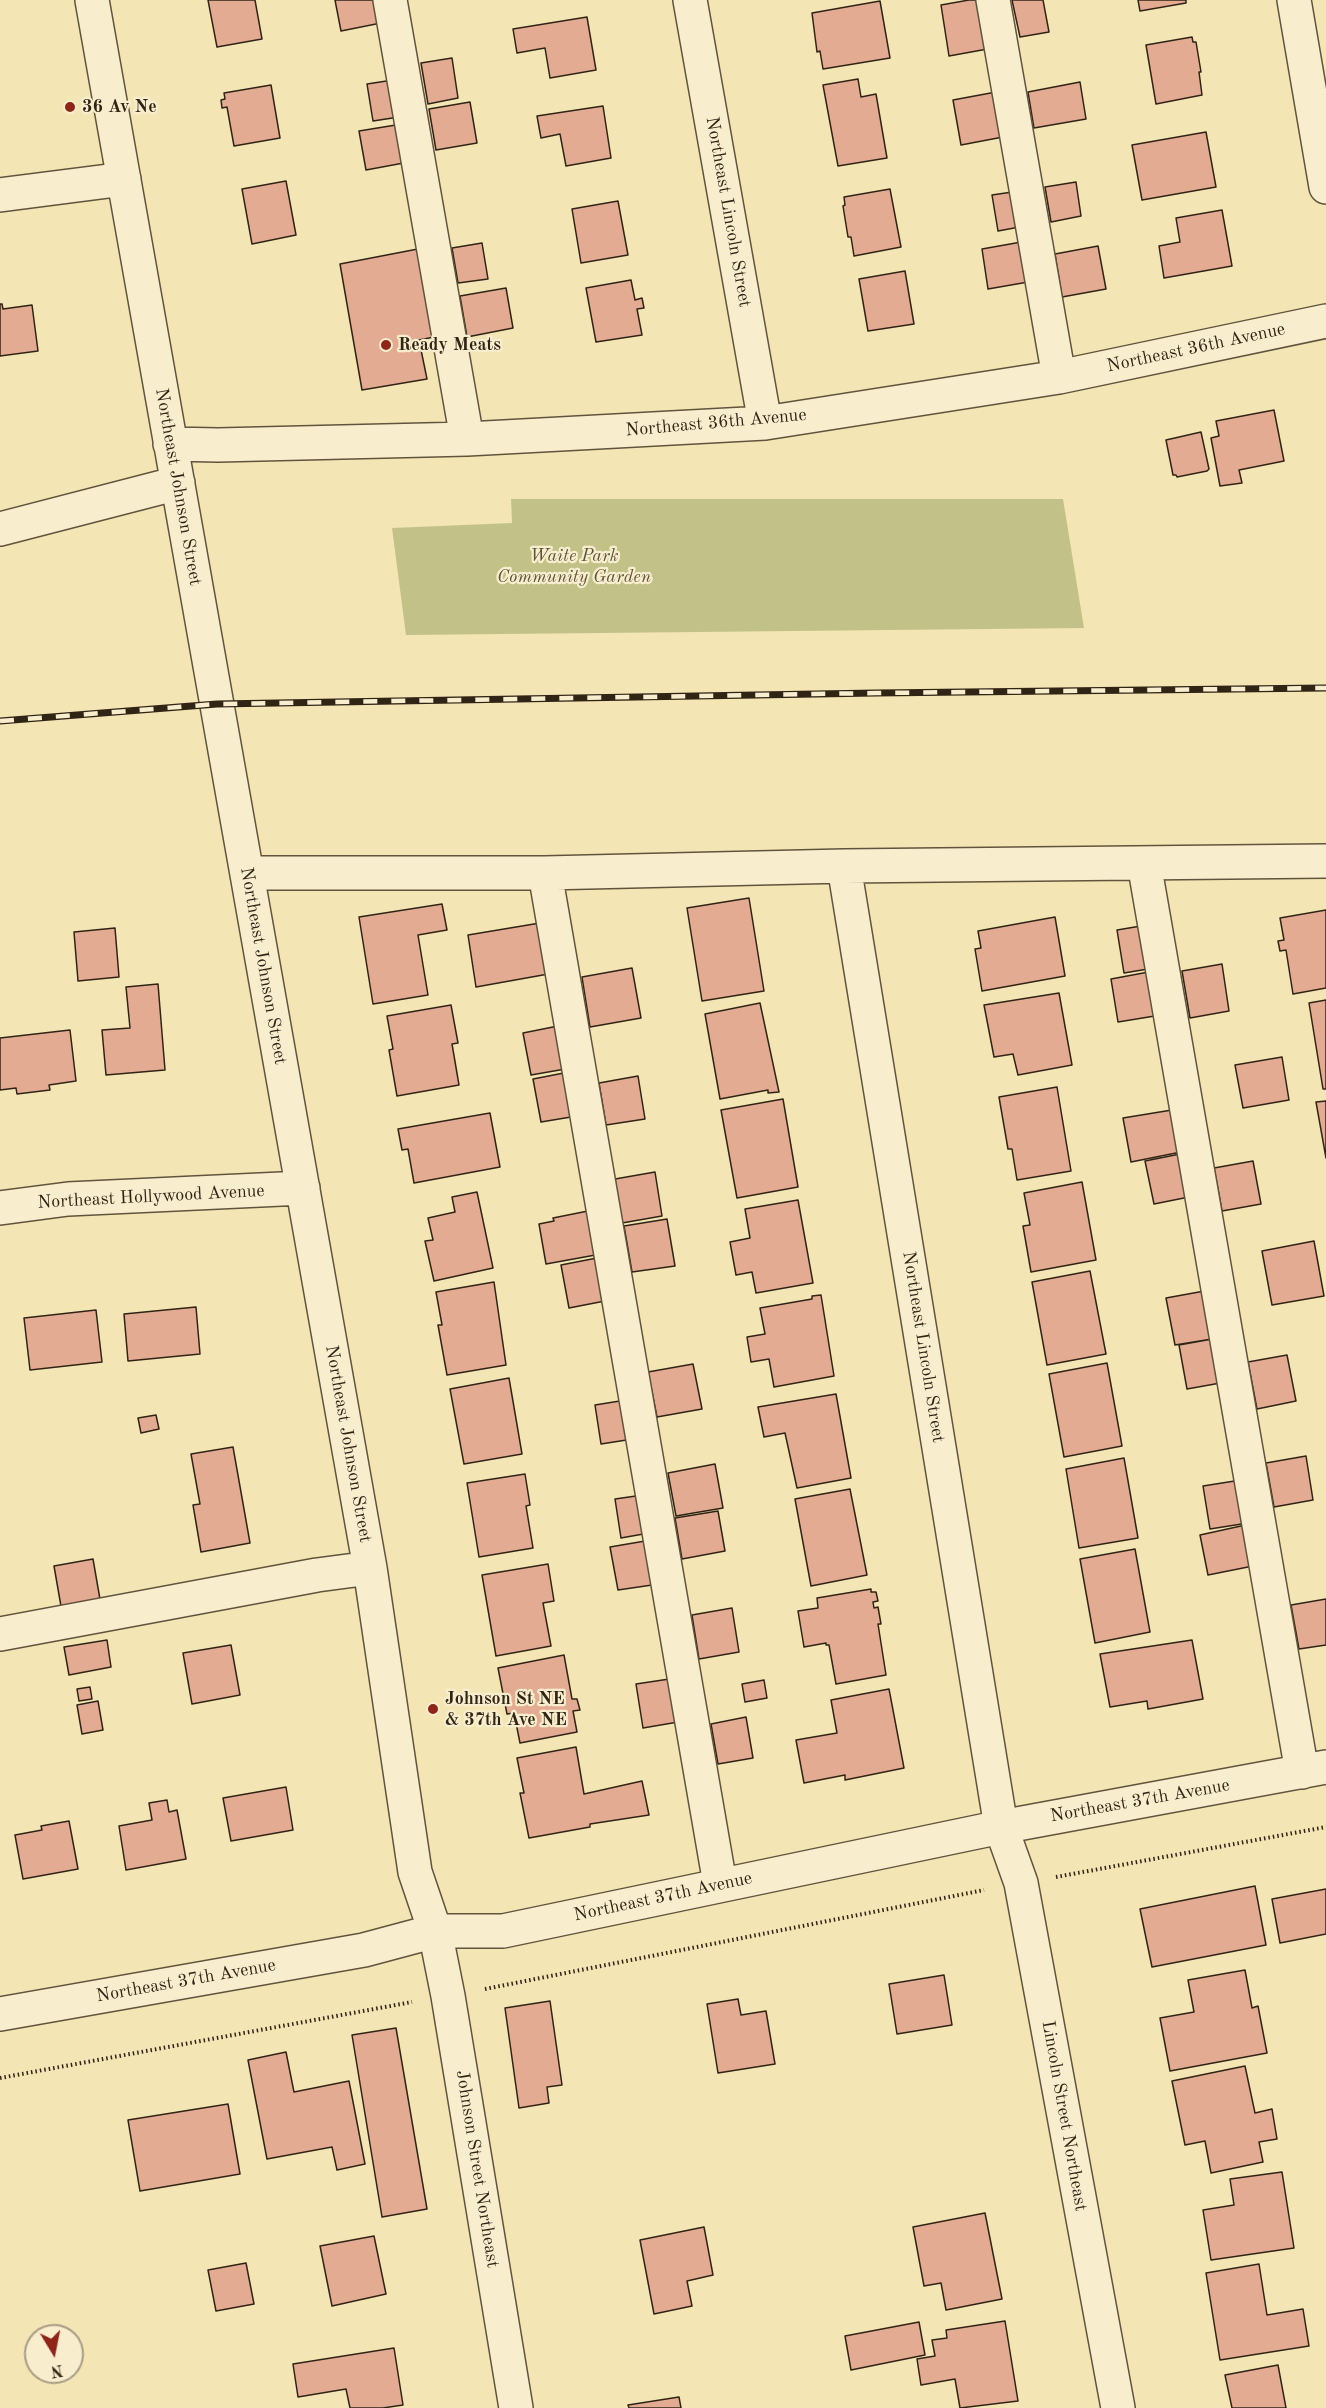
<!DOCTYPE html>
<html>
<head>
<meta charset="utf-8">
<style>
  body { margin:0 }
  #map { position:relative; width:1326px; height:2408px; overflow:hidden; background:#f4e5b4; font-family:"Old Standard TT",serif }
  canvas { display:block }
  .north { position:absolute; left:24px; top:2324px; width:60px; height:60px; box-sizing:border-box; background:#f8eece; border:2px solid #a89d84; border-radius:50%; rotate:170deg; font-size:16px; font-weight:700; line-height:24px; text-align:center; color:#302415 }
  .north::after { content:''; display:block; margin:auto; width:21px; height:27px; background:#8f2418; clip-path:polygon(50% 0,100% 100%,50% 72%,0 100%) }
</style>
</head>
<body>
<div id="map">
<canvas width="1326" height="2408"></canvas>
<div class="north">N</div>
</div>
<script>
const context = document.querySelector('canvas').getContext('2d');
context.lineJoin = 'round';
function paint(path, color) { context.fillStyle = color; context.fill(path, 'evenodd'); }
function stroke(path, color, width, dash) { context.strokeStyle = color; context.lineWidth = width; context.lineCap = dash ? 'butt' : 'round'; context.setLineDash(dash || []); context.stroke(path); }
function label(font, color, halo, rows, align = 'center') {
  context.font = font + ' "Old Standard TT",serif'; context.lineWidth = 4.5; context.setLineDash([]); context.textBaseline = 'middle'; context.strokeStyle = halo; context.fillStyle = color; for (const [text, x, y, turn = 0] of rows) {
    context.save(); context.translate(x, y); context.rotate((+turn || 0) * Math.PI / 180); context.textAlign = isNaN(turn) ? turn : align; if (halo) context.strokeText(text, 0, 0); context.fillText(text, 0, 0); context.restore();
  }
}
paint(new Path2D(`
  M511,499H1063L1084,628L406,635L392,528L512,523Z`), '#c2c288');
const building = new Path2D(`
  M208,0H255L262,39L217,47Z
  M335,0H382L386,22L341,31Z
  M969,0H985L993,48L949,56L941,5Z
  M1012,0H1043L1049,32L1020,37Z
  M1138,0H1186V3L1140,11Z
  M880,1L890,58L823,69L820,51L817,52L812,13Z
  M587,17L596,70L550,78L545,48L517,53L513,29Z
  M1192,37L1193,42H1196L1201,72H1199L1202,95L1156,104L1146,45Z
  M452,58L458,98L428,104L421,63Z
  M858,79L861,97L876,94L887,158L838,166L823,85Z
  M393,80L399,117L373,121L367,84Z
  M1080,82L1086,119L1034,128L1028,92Z
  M271,85L280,138L234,146L227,107L222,108L221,100L225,99L224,93Z
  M996,92L1003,137L961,145L953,100Z
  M470,102L477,143L436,150L429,109Z
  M603,106L611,158L566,166L560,134L541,138L537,116Z
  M402,124L409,162L366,170L359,131Z
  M1206,132L1216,187L1142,200L1132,145Z
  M286,181L296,235L252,244L242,189Z
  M1076,182L1081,216L1051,222L1045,187Z
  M890,189L901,247L854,256L851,237H848L843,206L845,205L844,197Z
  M1019,191L1025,226L998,231L992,195Z
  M618,201L628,255L581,263L572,209Z
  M1222,210L1232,266L1164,278L1159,246L1180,242L1176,218Z
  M1027,241L1034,281L988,289L982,249Z
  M482,243L488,279L458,283L452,248Z
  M1098,246L1106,289L1062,297L1055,254Z
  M423,248L439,336L419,340L427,379L362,390L340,264Z
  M905,271L914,324L868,331L859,279Z
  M631,280L635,300L642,298L644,308L637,309L642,335L596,342L586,288Z
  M506,288L513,328L467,337L460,296Z
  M0,304H2L3,309L32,305L38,351L0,356Z
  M1274,410L1284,461L1239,470L1242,483L1220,486L1211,438L1219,436L1216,421Z
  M1201,432L1209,469L1207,471L1177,477L1176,475H1173L1166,440Z
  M749,898L764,991L702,1001L687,908Z
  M442,904L447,930L418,935L428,995L373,1004L359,917Z
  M1326,910V988L1293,994L1286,950L1280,951L1278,941L1284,940L1280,918Z
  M1055,917L1065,976L982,991L975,949L981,948L978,931Z
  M546,922L554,973L476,987L468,935Z
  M1147,925L1154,968L1124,973L1117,930Z
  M115,928L119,977L78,981L74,932Z
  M1222,964L1229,1011L1190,1018L1182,971Z
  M632,968L641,1018L590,1027L582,977Z
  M1154,971L1161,1015L1118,1022L1111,979Z
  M158,984L165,1070L106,1075L102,1030L130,1028L126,987Z
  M1059,993L1072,1065L1018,1075L1013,1054L994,1057L984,1005Z
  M1326,1000V1089H1323L1309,1003Z
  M760,1003L779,1092L768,1093V1090L720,1099L705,1014Z
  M451,1005L458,1043L452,1044L459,1085L397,1096L389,1050L393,1049L387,1016Z
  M563,1025L571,1068L531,1075L523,1033Z
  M70,1030L76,1081L49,1085L50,1090L17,1094L16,1088L0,1090V1038Z
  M1282,1057L1289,1100L1243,1108L1235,1065Z
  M569,1072L577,1116L541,1122L533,1079Z
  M638,1076L645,1119L606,1125L599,1083Z
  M1057,1087L1071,1171L1017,1180L1012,1149H1008L999,1097Z
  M783,1099L798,1187L737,1198L721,1110Z
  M1326,1101V1158L1316,1102Z
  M1178,1109L1186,1151L1131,1162L1123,1118Z
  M490,1113L500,1167L414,1183L408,1149L402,1150L398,1129Z
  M1185,1153L1194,1196L1154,1204L1145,1161Z
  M1253,1161L1261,1204L1222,1211L1214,1168Z
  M655,1172L662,1216L622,1223L615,1179Z
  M1082,1182L1096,1260L1031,1272L1023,1226L1030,1225L1024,1193Z
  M477,1192L493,1268L434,1281L425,1241L433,1240L428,1218L455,1212L452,1197Z
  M798,1200L813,1283L756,1293L752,1272L736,1275L730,1242L750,1238L745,1209Z
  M593,1210L601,1254L546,1264L539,1224L554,1221L553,1218Z
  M667,1219L675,1266L632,1272L624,1226Z
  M1314,1241L1324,1296L1272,1305L1262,1251Z
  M602,1257L610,1300L569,1308L561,1265Z
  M1090,1271L1106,1354L1047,1365L1032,1282Z
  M494,1282L506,1365L447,1375L438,1325H442L436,1292Z
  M1210,1290L1218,1338L1175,1345L1166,1298Z
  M821,1295L834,1376L774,1387L769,1359L751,1362L747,1337L765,1334L760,1308L812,1299V1296Z
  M196,1307L200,1354L128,1361L124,1314Z
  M96,1310L102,1362L30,1370L24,1318Z
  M1218,1338L1226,1382L1187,1389L1179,1345Z
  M1287,1355L1296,1401L1257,1409L1248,1362Z
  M1107,1363L1122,1446L1064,1457L1049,1374Z
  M693,1364L702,1409L657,1417L648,1372Z
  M509,1378L522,1454L464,1464L450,1389Z
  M836,1394L851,1478L797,1488L785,1433L764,1437L758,1407Z
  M626,1400L633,1439L601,1444L595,1405Z
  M156,1415L159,1429L141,1433L138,1418Z
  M233,1447L250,1543L201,1552L193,1505L200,1504L191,1454Z
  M1306,1456L1313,1500L1274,1507L1266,1463Z
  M1124,1458L1138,1538L1079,1548L1066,1469Z
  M715,1464L723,1508L676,1516L668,1473Z
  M525,1474L530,1505L526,1506L533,1548L479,1557L467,1483Z
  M1241,1480L1248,1523L1210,1529L1203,1486Z
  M850,1489L867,1575L811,1586L795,1499Z
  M643,1495L649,1533L621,1538L615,1499Z
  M718,1511L725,1551L682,1559L675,1518Z
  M1250,1524L1258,1565L1208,1575L1200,1535Z
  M651,1540L659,1584L618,1590L610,1547Z
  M1135,1549L1150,1632L1095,1643L1080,1559Z
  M93,1559L101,1605L62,1612L54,1566Z
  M548,1564L554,1601L543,1603L551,1646L496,1656L482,1575Z
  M871,1589V1592H876L878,1601L873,1602L874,1608L878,1607L881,1624H878L886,1675L836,1684L829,1645H826V1643L804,1647L798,1611L818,1608L817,1598Z
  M1326,1599V1645L1299,1649L1291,1605Z
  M732,1608L739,1652L699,1659L692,1615Z
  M107,1640L111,1667L69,1675L64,1647Z
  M1192,1640L1203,1699L1148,1709L1147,1701L1110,1707L1100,1654Z
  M231,1645L240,1695L192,1704L183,1653Z
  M564,1655L572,1699H577L580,1710L573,1711L577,1732L520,1743L514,1713L507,1714L498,1668Z
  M676,1678L684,1721L643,1728L636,1684Z
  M764,1680L767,1698L745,1702L742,1684Z
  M90,1687L92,1699L79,1701L77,1689Z
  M889,1689L904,1768L845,1780V1775L804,1783L796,1740L837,1733L831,1700Z
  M98,1701L103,1730L82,1734L77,1705Z
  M746,1717L753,1758L718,1764L711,1724Z
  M576,1747L584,1794L642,1781L649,1815L590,1824V1827L529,1838L520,1793H524L517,1758Z
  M286,1787L293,1830L231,1841L223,1798Z
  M167,1800L169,1812L177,1810L186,1859L126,1870L119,1826L152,1820L149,1803Z
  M69,1821L78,1869L23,1879L15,1835L42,1830L41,1826Z
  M1255,1886L1266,1945L1152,1967L1140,1909Z
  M1326,1889V1934L1280,1943L1272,1899Z
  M1245,1970L1252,2008L1258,2006L1267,2053L1170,2071L1160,2018L1194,2012L1188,1980Z
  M944,1975L952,2025L897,2034L889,1984Z
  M738,1999L741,2015L766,2011L775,2064L718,2073L707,2004Z
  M550,2001L562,2085L547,2087L549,2103L519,2108L505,2008Z
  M396,2028L427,2209L382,2217L352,2035Z
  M286,2052L294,2092L349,2081L365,2164L337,2170L332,2147L267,2159L248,2060Z
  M1245,2066L1255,2113L1272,2109L1277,2139L1259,2142L1263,2162L1211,2173L1205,2141L1185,2145L1172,2081Z
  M228,2104L240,2174L140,2191L128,2120Z
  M1282,2172L1294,2248L1211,2260L1203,2210L1234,2205L1230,2179Z
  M985,2213L1002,2299L946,2310L941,2283L924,2286L913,2227Z
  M704,2227L713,2275L687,2281L692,2306L654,2314L640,2240Z
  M374,2236L386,2294L332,2306L320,2246Z
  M246,2263L254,2304L216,2311L208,2270Z
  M1259,2264L1267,2315L1303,2309L1309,2346L1220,2360L1206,2273Z
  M1005,2321L1018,2401L960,2408L955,2379L921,2385L917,2359L935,2356L932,2340L947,2338L946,2330Z
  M919,2322L925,2355L851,2370L845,2336Z
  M394,2348L403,2405L383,2408H350L346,2389L298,2397L293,2364Z
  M1278,2365L1286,2408H1232L1225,2375Z
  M679,2397L681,2408H629L628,2405Z`);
paint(building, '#e4ab93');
stroke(building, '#302415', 1.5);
const minor = new Path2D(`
  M92,0L370,1568L415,1872L435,1931L448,1996L516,2408
  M390,0L467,439
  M690,0L765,423
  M993,0L1059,377
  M1294,0L1326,187
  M0,195L124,179
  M170,444L218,445L467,439L765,423L1059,377L1326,321
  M0,529L178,483
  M1144,863L1302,1772
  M844,866L1001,1827L1021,1883L1118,2408
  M247,873H545L844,866L1326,861
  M545,873L720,1884
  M0,1208L68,1199L303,1188
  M0,1634L317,1575L370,1568
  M0,2014L364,1950L435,1931H503L1001,1827L1326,1767`);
stroke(minor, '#61543d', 36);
stroke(new Path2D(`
  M1056,1877L1326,1827
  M485,1989L984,1890
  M0,2078L412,2002`), '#302415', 4, [1.5, 3]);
stroke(minor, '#f8eece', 33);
const rail = new Path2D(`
  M0,721L217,704L876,693L1326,688`);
stroke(rail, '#302415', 7);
stroke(rail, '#f8eece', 4.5, [14]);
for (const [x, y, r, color] of [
  [70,107,6,"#8f2418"],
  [386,345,6,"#8f2418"],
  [433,1709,6,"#8f2418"]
]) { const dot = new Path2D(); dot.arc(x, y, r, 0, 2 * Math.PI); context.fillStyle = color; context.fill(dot); stroke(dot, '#f8eece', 2); }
label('bold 18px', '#302415', '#f8eece', [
  ["36 Av Ne",82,107],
  ["Ready Meats",398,345],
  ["Johnson St NE",445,1699],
  ["& 37th Ave NE",445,1720]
], 'left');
label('18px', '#302415', '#f8eece', [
  ["Northeast Lincoln Street",728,212,80],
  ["Northeast 36th Avenue",1196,348,-12],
  ["Northeast 36th Avenue",716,423,-5],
  ["Northeast Johnson Street",178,487,80],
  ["Northeast Johnson Street",263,966,80],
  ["Northeast Hollywood Avenue",151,1197,-3],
  ["Northeast Lincoln Street",923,1347,81],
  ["Northeast Johnson Street",348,1444,80],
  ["Northeast 37th Avenue",1140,1801,-10],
  ["Northeast 37th Avenue",663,1897,-12],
  ["Northeast 37th Avenue",186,1981,-10],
  ["Lincoln Street Northeast",1064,2116,80],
  ["Johnson Street Northeast",477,2169,81]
]);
label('italic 18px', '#5c5338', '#f8eece', [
  ["Waite Park",574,556],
  ["Community Garden",574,577]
]);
</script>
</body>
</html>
